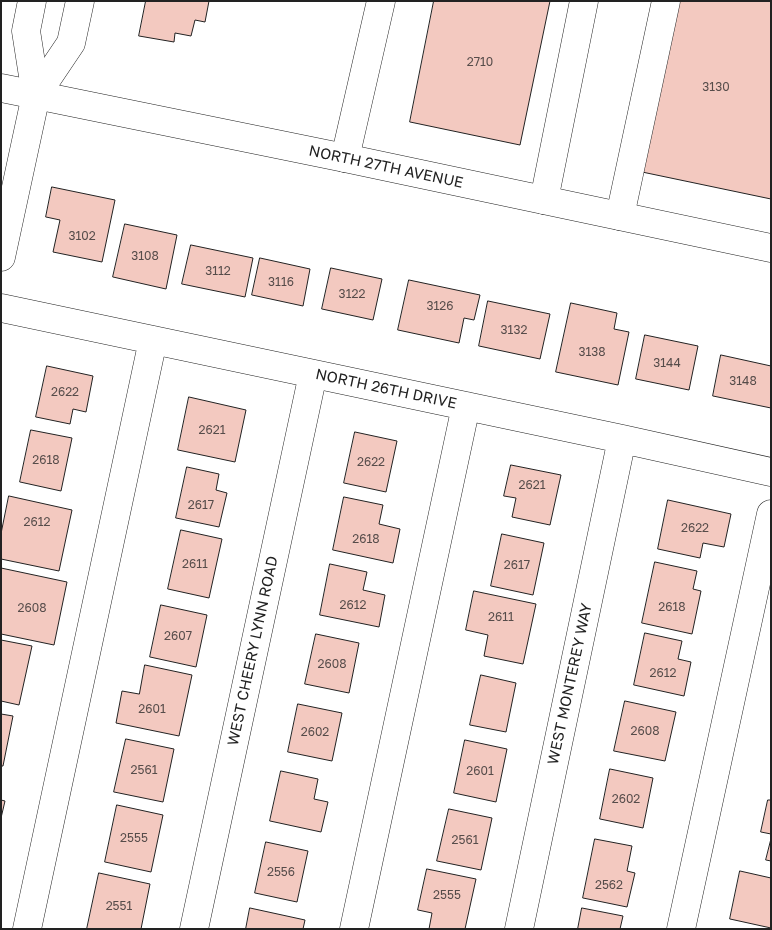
<!DOCTYPE html>
<html>
<head>
<meta charset="utf-8">
<style>
  body { margin:0 }
  #map { position:relative; width:772px; height:930px; overflow:hidden; background:#fff; font-family:"Golos Text",sans-serif }
  canvas { display:block }
  .frame { position:absolute; inset:0; border:2px solid #222; pointer-events:none }
</style>
</head>
<body>
<div id="map">
<canvas width="772" height="930"></canvas>
<div class="frame"></div>
</div>
<script>
const context = document.querySelector('canvas').getContext('2d');
context.lineJoin = 'round';
function paint(path, color) { context.fillStyle = color; context.fill(path, 'evenodd'); }
function stroke(path, color, width, dash) { context.strokeStyle = color; context.lineWidth = width; context.lineCap = dash ? 'butt' : 'round'; context.setLineDash(dash || []); context.stroke(path); }
function label(font, color, halo, rows, align = 'center') {
  context.font = font + ' "Golos Text",sans-serif'; context.lineWidth = 4; context.setLineDash([]); context.textBaseline = 'middle'; context.strokeStyle = halo; context.fillStyle = color; for (const [text, x, y, turn = 0] of rows) {
    context.save(); context.translate(x, y); context.rotate((+turn || 0) * Math.PI / 180); context.textAlign = isNaN(turn) ? turn : align; if (halo) context.strokeText(text, 0, 0); context.fillText(text, 0, 0); context.restore();
  }
}
const building = new Path2D(`
  M146,1H209L205,22L195,20L191,36L175,33L174,42L139,36Z
  M434,1H550L520,145L410,122Z
  M679,1H771V199L642,172Z
  M52,187L115,200L102,262L53,252L60,220L46,217Z
  M125,224L177,235L166,289L113,277Z
  M191,245L253,258L245,297L182,284Z
  M260,258L310,269L303,306L252,295Z
  M331,268L382,279L373,320L322,309Z
  M409,280L480,295L474,320L464,318L459,343L398,330Z
  M488,301L550,314L540,359L479,346Z
  M571,303L617,313L614,329L629,332L618,385L556,372Z
  M645,335L698,346L689,390L636,379Z
  M721,355L771,366V408L713,396Z
  M47,366L93,376L86,412L73,409L70,424L36,417Z
  M189,397L246,410L235,462L178,450Z
  M31,430L72,438L61,491L20,482Z
  M355,432L397,441L386,492L344,483Z
  M511,465L561,475L550,525L512,517L516,498L504,496Z
  M187,467L219,474L216,490L227,493L219,527L176,518Z
  M9,496L72,510L59,571L1,559V534Z
  M344,497L383,505L379,524L400,529L393,563L333,550Z
  M668,500L731,514L724,547L703,543L700,558L658,549Z
  M181,530L222,539L209,598L168,589Z
  M502,534L544,543L533,595L491,586Z
  M655,562L697,571L693,589L701,591L692,634L642,623Z
  M330,564L367,572L363,590L385,595L379,627L320,615Z
  M1,568L67,582L54,645L1,634Z
  M474,591L536,604L523,664L484,656L488,635L466,630Z
  M161,605L207,615L196,667L150,657Z
  M645,633L682,641L678,659L691,662L684,696L634,685Z
  M316,634L359,643L349,693L305,684Z
  M1,640L32,646L19,705L1,701Z
  M145,665L192,675L179,736L116,723L122,691L139,694Z
  M481,675L516,683L506,732L470,725Z
  M625,701L676,712L665,761L614,751Z
  M298,704L342,713L332,761L288,752Z
  M1,714L13,716L3,766H1Z
  M126,739L174,749L163,802L114,792Z
  M465,740L507,749L496,802L454,793Z
  M610,769L653,778L643,828L600,819Z
  M281,771L318,779L314,799L328,802L321,832L270,821Z
  M1,800L5,801L1,818Z
  M768,800H771V834L761,832Z
  M117,805L163,815L151,872L105,862Z
  M449,809L492,818L481,870L437,861Z
  M595,839L632,846L627,871L635,873L627,907L583,898Z
  M771,839V861L766,860Z
  M266,842L308,851L297,902L255,893Z
  M427,869L476,879L465,929H429L432,913L418,910Z
  M740,871L771,878V928L730,919Z
  M99,873L150,884L141,929H87Z
  M250,908L305,920L303,929H246Z
  M582,908L623,916L620,929H578Z`);
paint(building, '#f3c9c0');
stroke(building, '#222', 1);
const minor = new Path2D(`
  M345,158L381,1
  M544,200L584,1
  M620,216L666,1
  M1,257L36,95
  M1,308L622,439L771,472
  M27,929L153,340
  M194,929L313,374
  M354,929L466,406
  M519,929L622,439
  M681,929L771,514`);
const major = new Path2D(`
  M32,1L26,31L36,95L345,158L771,248`);
const highway = new Path2D(`
  M1,88L36,95L71,43L80,1`);
stroke(minor, '#222', 29);
stroke(major, '#222', 29);
stroke(highway, '#222', 29);
stroke(minor, '#fff', 28);
stroke(major, '#fff', 28);
stroke(highway, '#fff', 28);
label('12px', '#564c4a', null, [
  ["2710",480,62],
  ["3130",716,87],
  ["3102",82,236],
  ["3108",145,256],
  ["3112",218,271],
  ["3116",281,282],
  ["3122",352,294],
  ["3126",440,306],
  ["3132",514,330],
  ["3138",592,352],
  ["3144",667,363],
  ["3148",743,381],
  ["2622",65,392],
  ["2621",212,430],
  ["2618",46,460],
  ["2622",371,462],
  ["2621",532,485],
  ["2617",201,505],
  ["2612",37,522],
  ["2622",695,528],
  ["2618",366,539],
  ["2611",195,564],
  ["2617",517,565],
  ["2612",353,605],
  ["2618",672,607],
  ["2608",32,608],
  ["2611",501,617],
  ["2607",178,636],
  ["2608",332,664],
  ["2612",663,673],
  ["2601",152,709],
  ["2608",645,731],
  ["2602",315,732],
  ["2561",144,770],
  ["2601",480,771],
  ["2602",626,799],
  ["2555",134,838],
  ["2561",465,840],
  ["2556",281,872],
  ["2562",609,885],
  ["2555",447,895],
  ["2551",119,906]
]);
label('15px', '#222', '#fff', [
  ["NORTH 27TH AVENUE",386,167,12],
  ["NORTH 26TH DRIVE",386,389,12],
  ["WEST CHEERY LYNN ROAD",253,651,-78],
  ["WEST MONTEREY WAY",570,684,-78]
]);
</script>
</body>
</html>
